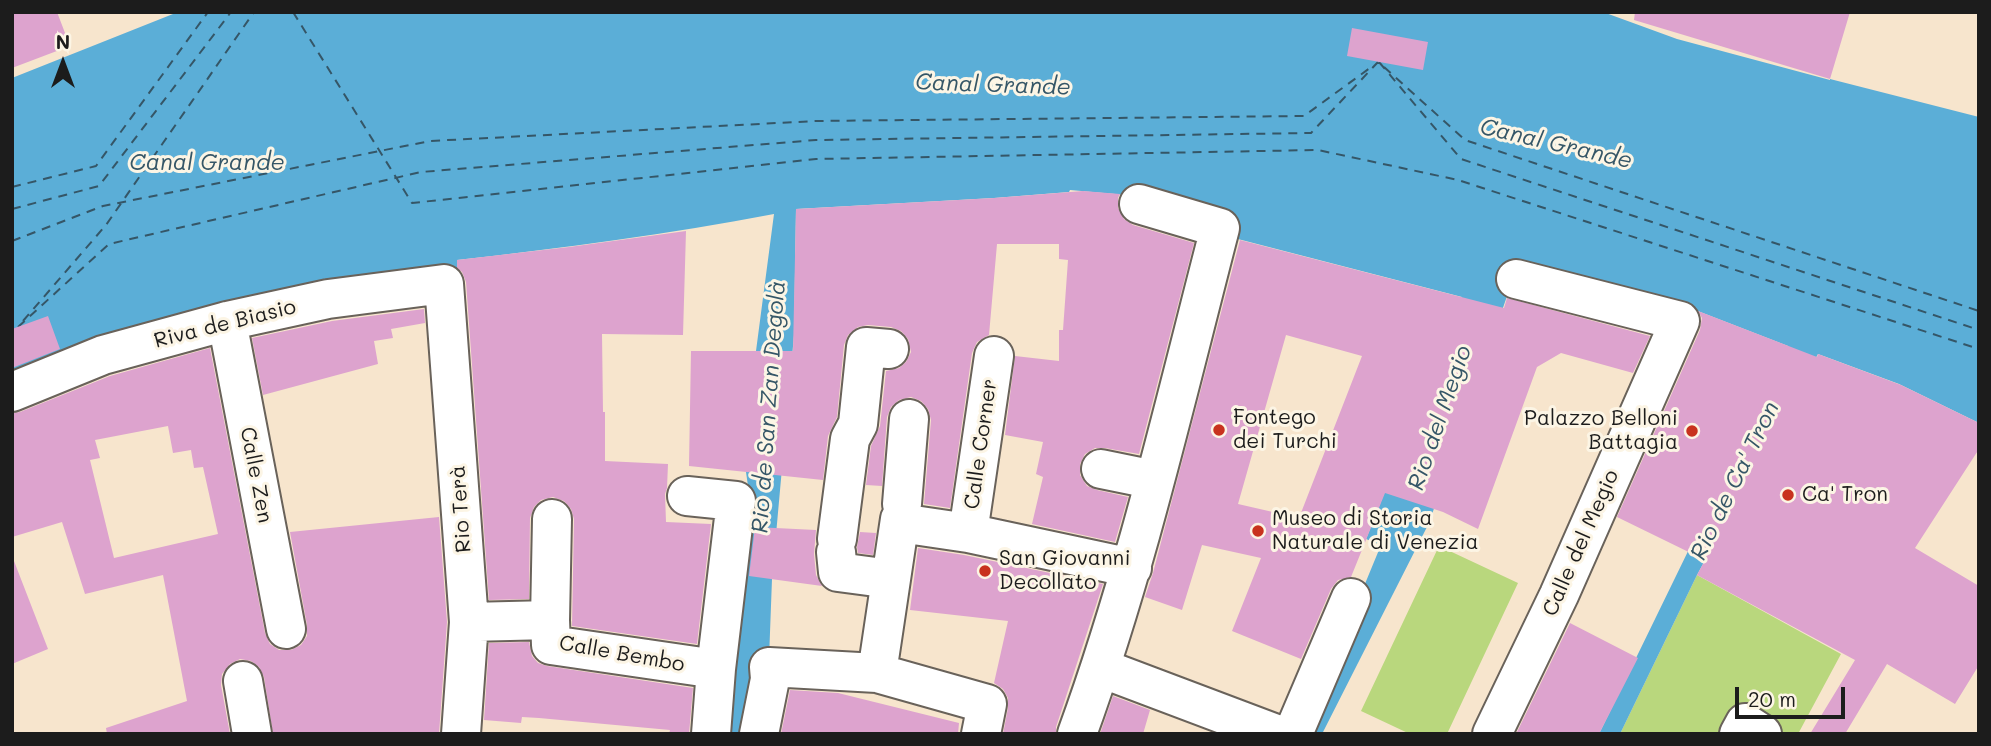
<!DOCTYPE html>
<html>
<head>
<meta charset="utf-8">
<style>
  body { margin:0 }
  #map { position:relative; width:1991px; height:746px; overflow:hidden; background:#f7e5cd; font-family:Mali,sans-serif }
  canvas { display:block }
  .frame { position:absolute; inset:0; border:14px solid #1c1c1c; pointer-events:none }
  .north { position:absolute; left:28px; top:28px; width:70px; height:70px; -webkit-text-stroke:5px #fcf5e5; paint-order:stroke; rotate:0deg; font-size:19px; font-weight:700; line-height:28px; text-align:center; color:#1c1c1c }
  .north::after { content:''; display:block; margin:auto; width:24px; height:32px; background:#1c1c1c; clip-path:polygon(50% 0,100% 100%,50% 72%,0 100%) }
  .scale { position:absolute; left:1735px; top:687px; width:110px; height:32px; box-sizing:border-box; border:4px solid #1c1c1c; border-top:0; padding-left:9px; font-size:21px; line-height:24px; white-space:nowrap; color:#1c1c1c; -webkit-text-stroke:5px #fcf5e5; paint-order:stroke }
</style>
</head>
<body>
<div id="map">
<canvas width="1991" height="746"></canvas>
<div class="frame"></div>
<div class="north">N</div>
<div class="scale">20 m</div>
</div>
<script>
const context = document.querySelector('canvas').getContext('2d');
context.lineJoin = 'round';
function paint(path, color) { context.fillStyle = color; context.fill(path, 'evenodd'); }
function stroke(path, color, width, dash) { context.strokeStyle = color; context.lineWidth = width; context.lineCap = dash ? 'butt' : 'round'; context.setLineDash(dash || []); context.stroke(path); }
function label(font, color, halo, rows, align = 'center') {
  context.font = font + ' Mali,sans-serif'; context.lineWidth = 6; context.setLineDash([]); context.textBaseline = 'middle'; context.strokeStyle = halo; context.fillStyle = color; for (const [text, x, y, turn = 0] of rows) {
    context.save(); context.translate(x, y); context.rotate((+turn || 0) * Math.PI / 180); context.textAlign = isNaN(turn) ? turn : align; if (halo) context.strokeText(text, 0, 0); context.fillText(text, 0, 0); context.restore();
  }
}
paint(new Path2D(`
  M1439,546L1518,583L1447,734H1410L1361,711Z
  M1697,575L1841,654L1798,734H1620Z`), '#b9d77d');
paint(new Path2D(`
  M178,12H1603L1677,39L1830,80V79L1979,117V423L1899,384L1818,354L1697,575L1620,734H1599L1788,346L1690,308L1516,270L1429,523L1322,734H1303L1381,545L1366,539L1462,297L1234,238L1138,196L1070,190L1069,192L994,198L796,209L794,335L772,579L769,659L755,734H720L749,493L746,472L756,351L774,214C669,234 564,248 457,260L458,277L12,378V78Z`), '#5baed7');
stroke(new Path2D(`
  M293,12L412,203L816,159L1318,150L1458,180L1979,349
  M1379,62L1461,159L1979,330
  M1384,67L1465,140L1979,311
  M12,187L96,166L208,12
  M12,209L99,186L231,12
  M12,241L103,206L430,141L816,121L1304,116L1374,65
  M23,321L106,225L254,12
  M18,327L109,244L421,172L816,140L1311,133L1378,62`), '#355667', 2, [9, 7]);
paint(new Path2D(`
  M12,12H57L70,46L12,68Z
  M1635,12H1850L1830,79L1634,20Z
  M1352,28L1428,42L1423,70L1347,56Z
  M1083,191L1120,194L1118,198V208L1124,219L1133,225L1194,243L1139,454L1105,448H1095L1085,454L1080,464V475L1087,486L1097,490L1128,497L1115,542L1032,524L1043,477L1036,474L1043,442L1005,435L1015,356L1059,361V330H1063L1068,260L1059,259V244H997L989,335L977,342L972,353L950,508L924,504L931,420L928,409L921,401L911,397L899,400L891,407L887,417L882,486L866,485L871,446L880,426L886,371L899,368L906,362L911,352L908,339L901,331L891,327L868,325L858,327L848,335L844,345L837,417L828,436L823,480L689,466L691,351H793L796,209L994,198Z
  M686,231L683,335L602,334L603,412H605V461L668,464L667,488L665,494L666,522L711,524L697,644L572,626L574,519L571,509L564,501L553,497L541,500L534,507L530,518L529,599L489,600L466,282L462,272L457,268V260L569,247Z
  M1240,240L1504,308L1507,298L1650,336L1633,373L1561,353L1537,367L1478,529L1443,512L1385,493L1351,577L1338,580L1331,589L1301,659L1232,631L1261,558L1202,545L1182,610L1145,597L1153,573ZM1286,335L1362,356L1299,518L1238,504Z
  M424,309L425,323L391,329L393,338L374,341L378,364L263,395L252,338L332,321Z
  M1698,311L1817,357L1818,354L1901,385L1979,423V449L1915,548L1979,586V665L1955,704L1887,664L1845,734H1810L1855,660L1697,575L1705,560L1617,517L1700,330L1702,318Z
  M48,316L60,349L12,368V329Z
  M210,348L265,633L270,644L279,650H291L301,645L307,636V625L290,532L439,517L447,622L439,734H273L264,677L259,667L251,661L240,659L230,664L222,674L221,685L230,734H107L106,728L187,701L163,575L85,594L62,522L12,537V413L20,412L110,376ZM168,426L173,453L191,450L194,468L203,467L218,534L114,558L90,460L100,458L95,440Z
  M755,527L816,530L814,554L816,575L822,586L749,576Z
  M860,532L876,533L873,555L858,553L857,547Z
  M918,548L964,555L1103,584L1056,727V734H1003L1008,708V698L1003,689L994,683L1008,621L910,610Z
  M14,561L48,649L12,664V562Z
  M1570,623L1638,658L1599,734H1516Z
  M529,642L532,656L538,663L547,666L693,688L689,734H669L670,730L539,718L522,717L521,723L484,720L489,643Z
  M790,690L838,693L959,723L958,734H781Z
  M1113,696L1150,710L1143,734H1100Z`), '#dda3ce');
const minor = new Path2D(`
  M227,321L286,629
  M12,392L103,355L227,321L328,299L444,284L469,622L461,734
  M1101,469L1155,480
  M687,496L736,501L716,669L711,734
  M902,504L909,419
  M900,523L968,533L1132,568
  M968,533L994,356
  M837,539L850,439L858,424L866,347L889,349
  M836,552L838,572L891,579
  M550,620L552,519
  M469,622L550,620L551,645L716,669
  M1101,668L1276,734
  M877,673L900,519
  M243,681L252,734
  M759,734L770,679L769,667L877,673L987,704L981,734
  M1077,734C1137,569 1176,397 1220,228L1139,204
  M1293,734L1351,598
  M1492,734L1559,595L1680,321L1516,279
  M1739,734L1745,723L1762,734`);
stroke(minor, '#69625a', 42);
stroke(minor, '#fff', 38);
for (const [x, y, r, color] of [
  [1219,430,7,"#c8321e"],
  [1692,431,7,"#c8321e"],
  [1788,495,7,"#c8321e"],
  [1258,531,7,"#c8321e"],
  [985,571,7,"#c8321e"]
]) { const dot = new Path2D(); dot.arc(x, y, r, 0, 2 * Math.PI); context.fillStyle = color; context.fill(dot); stroke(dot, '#fcf5e5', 2.5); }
label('21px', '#1c1c1c', '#fcf5e5', [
  ["Riva de Biasio",225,324,-14],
  ["Calle Corner",981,444,-82],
  ["Calle Zen",256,475,79],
  ["Rio Terà",461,509,-94],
  ["Calle del Megio",1581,543,-66],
  ["Calle Bembo",622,654,10]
]);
label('21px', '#1c1c1c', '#fcf5e5', [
  ["Fontego",1233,418],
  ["dei Turchi",1233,442],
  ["Palazzo Belloni",1678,419,"right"],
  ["Battagia",1678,443,"right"],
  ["Ca' Tron",1802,495],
  ["Museo di Storia",1272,519],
  ["Naturale di Venezia",1272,543],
  ["San Giovanni",999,559],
  ["Decollato",999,583]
], 'left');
label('italic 23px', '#355667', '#fcf5e5', [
  ["Canal Grande",993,85,2],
  ["Canal Grande",1556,144,13],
  ["Canal Grande",207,163],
  ["Rio de San Zan Degolà",769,407,-86],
  ["Rio del Megio",1440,418,-71],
  ["Rio de Ca' Tron",1735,481,-64]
]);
</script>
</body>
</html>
